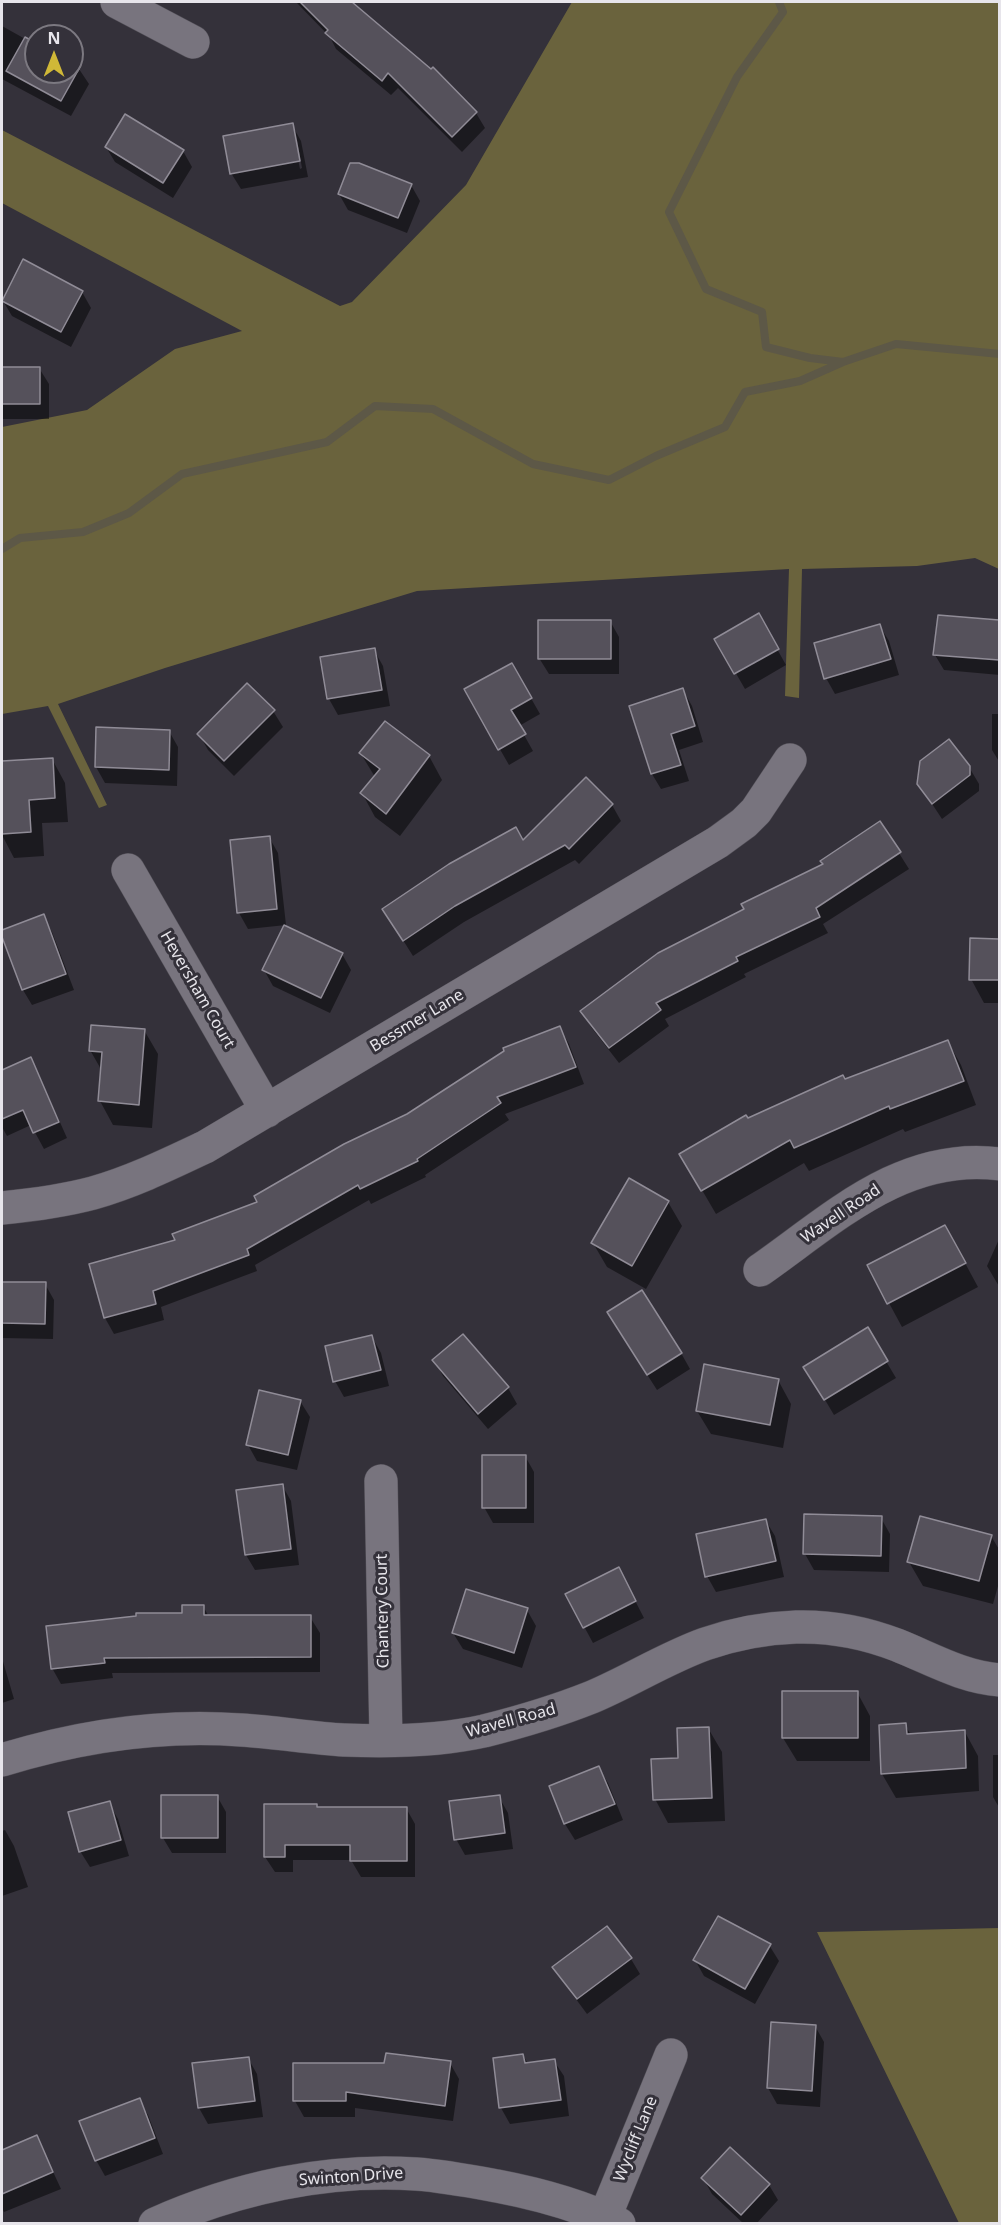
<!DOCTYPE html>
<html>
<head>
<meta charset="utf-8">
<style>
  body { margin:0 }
  #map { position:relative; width:1001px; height:2225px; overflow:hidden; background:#34313a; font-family:"Noto Sans",sans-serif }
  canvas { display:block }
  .frame { position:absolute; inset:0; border:3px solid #e7e5eb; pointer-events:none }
  .north { position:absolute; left:24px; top:24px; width:60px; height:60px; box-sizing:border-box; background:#34313a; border:2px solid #7c7981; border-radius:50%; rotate:0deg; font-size:16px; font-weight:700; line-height:24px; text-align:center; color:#e7e5eb }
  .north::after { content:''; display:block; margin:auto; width:21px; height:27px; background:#d0b837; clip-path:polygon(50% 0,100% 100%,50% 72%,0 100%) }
</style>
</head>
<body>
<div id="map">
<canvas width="1001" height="2225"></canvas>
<div class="frame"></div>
<div class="north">N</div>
</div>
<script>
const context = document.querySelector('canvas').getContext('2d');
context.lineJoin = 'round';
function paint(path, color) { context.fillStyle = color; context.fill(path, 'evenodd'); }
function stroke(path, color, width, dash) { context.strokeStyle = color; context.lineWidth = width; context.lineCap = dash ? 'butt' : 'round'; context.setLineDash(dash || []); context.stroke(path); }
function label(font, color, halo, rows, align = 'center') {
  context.font = font + ' "Noto Sans",sans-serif'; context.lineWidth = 6; context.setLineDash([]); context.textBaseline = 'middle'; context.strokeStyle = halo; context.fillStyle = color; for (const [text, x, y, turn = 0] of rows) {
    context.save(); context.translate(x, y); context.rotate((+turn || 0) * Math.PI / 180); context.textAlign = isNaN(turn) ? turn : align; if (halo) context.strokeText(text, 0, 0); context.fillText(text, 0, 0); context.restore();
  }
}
paint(new Path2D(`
  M572,2H999V569L975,558L917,566L802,569L799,698L785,696L789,569L417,591L165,668L58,704L107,805L99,808L48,706L2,714V427L87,410L175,349L242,331L2,203V130L340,306L352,302L466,185Z
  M999,1928V2223H959L817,1932Z`), '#6a633d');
paint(new Path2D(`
  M296,2H350L431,71L476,113L485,128L462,152L398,88L391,95L336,49L330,37Z
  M2,26L36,45V72H72V64L79,69L89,84L71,116L2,79Z
  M292,125L301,141L308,177L241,189L231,173ZM294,140H297L302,168L300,169Z
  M106,147L183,151L192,167L173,198L115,162Z
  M411,185L420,201L407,233L348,210L339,194Z
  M82,292L91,308L71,347L12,316L3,301Z
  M2,368H39L49,384V419H2Z
  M758,615L786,665L745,689L716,639Z
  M939,616L1000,621V675L944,670L935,655Z
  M610,621L619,637V674H549L539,658Z
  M879,625L889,641L899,675L835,694L826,678Z
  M374,650L383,666L390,706L338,715L329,699Z
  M512,665L540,714L519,726L533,751L509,765L466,690Z
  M683,690L692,706L703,742L679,750L689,781L661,789L652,774Z
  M273,711L283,727L234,776L208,750L199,734Z
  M992,714H1000V763L992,750Z
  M169,731L178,747L177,786L105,783L96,767Z
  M361,754L429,756L442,780L400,836L375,817L362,793L375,777Z
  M52,759L65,783L68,822L42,823L44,856L14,858L2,835V763Z
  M969,767L979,784V791L942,819L919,784Z
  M586,779L612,805L621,821L579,864L575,860L464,922L413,956L384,910L523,843Z
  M880,823L909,869L823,924L828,933L744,974L746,977L665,1019L669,1026L619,1063L591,1027L582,1011L746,909L825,865Z
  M269,837L278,853L286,925L248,929L239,913L231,841Z
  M43,916L52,932L74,990L32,1005L23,990L2,932Z
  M286,925V927L342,954L351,970L330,1013L273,986L264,970Z
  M971,940H1000V1003H984L971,979Z
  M560,1028L569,1044L584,1084L505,1114L509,1120L425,1175L426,1177L371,1204L369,1200L255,1265L257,1271L161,1307L164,1320L114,1334L105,1318L91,1265L177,1241L259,1203Z
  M144,1030L158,1054L152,1128L113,1125L100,1101L102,1071L90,1050Z
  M948,1042L961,1065L976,1105L905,1132L903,1129L809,1171L804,1163L716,1214L681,1154L747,1120Z
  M30,1059L39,1075L67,1138L44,1149L31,1125L7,1136L2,1127V1071Z
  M668,1202L682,1226L646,1289L607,1267L593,1243Z
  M1000,1237V1288L987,1266Z
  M958,1250L978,1287L902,1327L889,1303Z
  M2,1283L45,1284L54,1300L53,1339L2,1338Z
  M618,1329L681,1353L690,1369L657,1390Z
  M867,1329L896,1378L834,1415L815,1383Z
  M462,1336L508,1388L517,1404L488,1429L443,1376L434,1360Z
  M372,1337L381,1353L389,1386L344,1397L335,1381Z
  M778,1380L791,1404L783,1448L711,1434L697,1411Z
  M300,1401L310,1417L297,1470L257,1461L248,1445Z
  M525,1456L534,1472V1523H493L484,1507Z
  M282,1485L291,1501L299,1565L255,1570L246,1555Z
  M881,1518L890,1534L889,1572L814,1570L805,1554Z
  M766,1521L775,1536L784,1577L716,1592L707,1576Z
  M991,1536L1000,1551V1579L993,1604L923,1586L909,1562Z
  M627,1585L644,1618L593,1643L567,1595Z
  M203,1606L209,1617H310L320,1633V1672L112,1673L113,1678L61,1684L52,1668Z
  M527,1610L536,1626L522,1668L463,1649L453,1633Z
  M2,1658L14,1699L2,1703Z
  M857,1692L870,1716V1761H797L783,1738Z
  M905,1725L911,1735L965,1732L978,1756L979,1791L896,1798L882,1774Z
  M708,1728L722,1752L725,1821L668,1823L655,1799L679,1759Z
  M993,1755H1000V1809L993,1797Z
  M599,1768L608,1783L623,1820L575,1840L565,1824L550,1787Z
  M217,1796L226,1812V1853H172L163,1838Z
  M499,1797L508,1813L513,1849L465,1855L456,1839Z
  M109,1803L118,1819L129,1856L90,1867L80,1851Z
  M318,1808H406L415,1824V1877H361L351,1860H293V1872H275L265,1857Z
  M5,1830L14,1846L28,1887L2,1896V1831Z
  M769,1945L779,1961L755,2004L704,1976L695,1960Z
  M631,1959L640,1974L587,2014L564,1983L554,1967Z
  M815,2026L824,2042L820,2107L777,2104L768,2088Z
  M523,2055L528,2064L554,2061L564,2076L569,2116L510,2124L501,2108Z
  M248,2058L257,2074L263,2117L208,2124L199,2108Z
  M450,2063L459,2079L453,2121L355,2108V2117H304L295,2101V2065Z
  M139,2100L148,2115L163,2154L105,2176L96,2160Z
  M37,2137L61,2189L4,2212L2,2208V2152Z
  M703,2178L769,2185L778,2200L756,2224H744L712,2194Z`), '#0007');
stroke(new Path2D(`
  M779,2L783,12L737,77L669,212L706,289L762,312L766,347L810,358L843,362L896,344L1000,354
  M2,549L20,538L83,532L129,513L182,474L327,442L375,406L433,409L533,464L609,480L656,456L725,427L745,392L800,381L843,362`), '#5d5847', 8);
const building = new Path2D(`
  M300,2H352L431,69L433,67L477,112L452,137L388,73L382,81L325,33L328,30Z
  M25,37L36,43V72H72V63L80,67L61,101L6,71Z
  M125,114L184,150L163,183L105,147Z
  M293,123L300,161L230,174L223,136Z
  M350,163H359L412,184L398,218L338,194Z
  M23,259L83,291L61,332L2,301Z
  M2,367H40V404H2Z
  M759,613L779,649L734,674L714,639Z
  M938,615L999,620V660L933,655Z
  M538,620H611V659H538Z
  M880,624L891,659L824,679L814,643Z
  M375,648L382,690L327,699L320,657Z
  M512,663L532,698L511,710L526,734L498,750L464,689Z
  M247,683L275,710L224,761L197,734Z
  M683,688L695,726L671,734L681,765L651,774L629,706Z
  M385,721L430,755L386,814L360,793L380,769L359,753Z
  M96,727L170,730L169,770L95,767Z
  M949,739L970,766V775L932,804L917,784L920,761Z
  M53,758L55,798L29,800L31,832L2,834V761Z
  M586,777L613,804L569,849L565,845L455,906L403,941L382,909L449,864L516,827L523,840Z
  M880,821L901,852L816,908L820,917L736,957L738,961L656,1003L661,1010L609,1048L580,1011L658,953L744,909L741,904L823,864L820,861Z
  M270,836L277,909L237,913L230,840Z
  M44,914L66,974L22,990L2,937V930Z
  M284,925L343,953L321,998L262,970Z
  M970,938L999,939V980H969Z
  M91,1025L145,1029L139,1105L98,1101L102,1052L89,1051Z
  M560,1026L576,1067L497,1097L501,1103L417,1159L418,1161L360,1189L358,1185L247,1249L249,1255L153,1291L156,1304L104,1318L89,1264L175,1240L172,1234L257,1202L254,1196L344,1144L407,1114L504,1051L503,1048Z
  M948,1040L964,1081L890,1109L889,1106L794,1148L790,1140L701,1191L679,1154L746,1115L748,1118L843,1075L845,1079Z
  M31,1057L59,1122L33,1133L23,1110L2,1119V1070Z
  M629,1178L669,1201L632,1266L591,1243Z
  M945,1225L966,1263L887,1304L867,1265Z
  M2,1282H46L45,1324L2,1323Z
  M642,1290L682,1353L647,1375L607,1312Z
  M868,1327L888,1361L824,1400L803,1367Z
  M463,1334L509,1387L478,1414L432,1360Z
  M372,1335L381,1370L333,1382L325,1346Z
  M704,1364L779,1379L770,1425L696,1411Z
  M259,1390L301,1400L288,1455L246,1445Z
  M482,1455H526V1508H482Z
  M283,1484L291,1549L245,1555L236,1490Z
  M804,1514L882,1516L881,1556L803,1554Z
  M920,1516L992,1535L979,1581L907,1562Z
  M766,1519L776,1561L705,1577L696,1534Z
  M619,1567L636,1601L583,1628L565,1594Z
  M466,1589L528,1608L514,1653L452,1633Z
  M182,1605H204V1615H311V1657L104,1658L105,1663L51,1669L46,1626L136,1616V1613H182Z
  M782,1691H858V1738H782Z
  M906,1723L907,1734L965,1730L966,1768L881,1774L879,1725Z
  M709,1727L712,1798L653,1800L651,1759L678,1758L677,1728Z
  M599,1766L615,1804L564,1824L549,1786Z
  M161,1795H218V1838H161Z
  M500,1795L505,1833L454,1840L449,1801Z
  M110,1801L121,1840L79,1852L68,1812Z
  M264,1804H317V1807H407V1861H350V1845H285V1857H264Z
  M718,1916L771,1944L745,1989L693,1960Z
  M607,1926L632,1958L577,1999L552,1967Z
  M771,2022L816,2025L812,2091L767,2088Z
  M386,2053L451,2061L445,2106L346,2092V2101H293V2063H384Z
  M523,2054L525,2063L555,2059L561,2100L499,2108L493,2058Z
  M249,2057L255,2101L198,2108L192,2063Z
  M140,2098L155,2138L95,2161L79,2121Z
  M37,2135L53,2172L2,2194V2150Z
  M730,2147L770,2184L741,2215L701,2178Z`);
paint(building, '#55515b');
stroke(building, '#908c97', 1.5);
const minor = new Path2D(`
  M117,2L193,42
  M128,870L267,1111
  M2,1208C32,1205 63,1201 93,1193C132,1182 169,1164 205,1147L718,842L744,823L756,811L790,760
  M760,1270C833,1219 903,1151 1000,1164
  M381,1481L386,1740
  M2,1760C80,1736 159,1724 241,1730C276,1732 310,1738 344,1740C390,1742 439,1741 484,1731C520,1722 557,1711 592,1697C630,1681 666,1658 705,1644C734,1634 765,1628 796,1627C830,1626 866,1633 897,1645C932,1659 962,1677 1000,1680
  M155,2224C236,2188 327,2168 416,2174C444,2176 470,2181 497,2186C539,2194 580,2205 619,2224
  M602,2224L671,2055`);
stroke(minor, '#514e56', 34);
stroke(minor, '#78747e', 33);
label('16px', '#e7e5eb', '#34313a', [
  ["Heversham Court",197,990,60],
  ["Bessmer Lane",417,1021,-31],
  ["Wavell Road",841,1214,-34],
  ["Chantery Court",383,1611,-91],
  ["Wavell Road",511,1721,-15],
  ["Wycliff Lane",636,2139,-68],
  ["Swinton Drive",351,2177,-4]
]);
</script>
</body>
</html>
